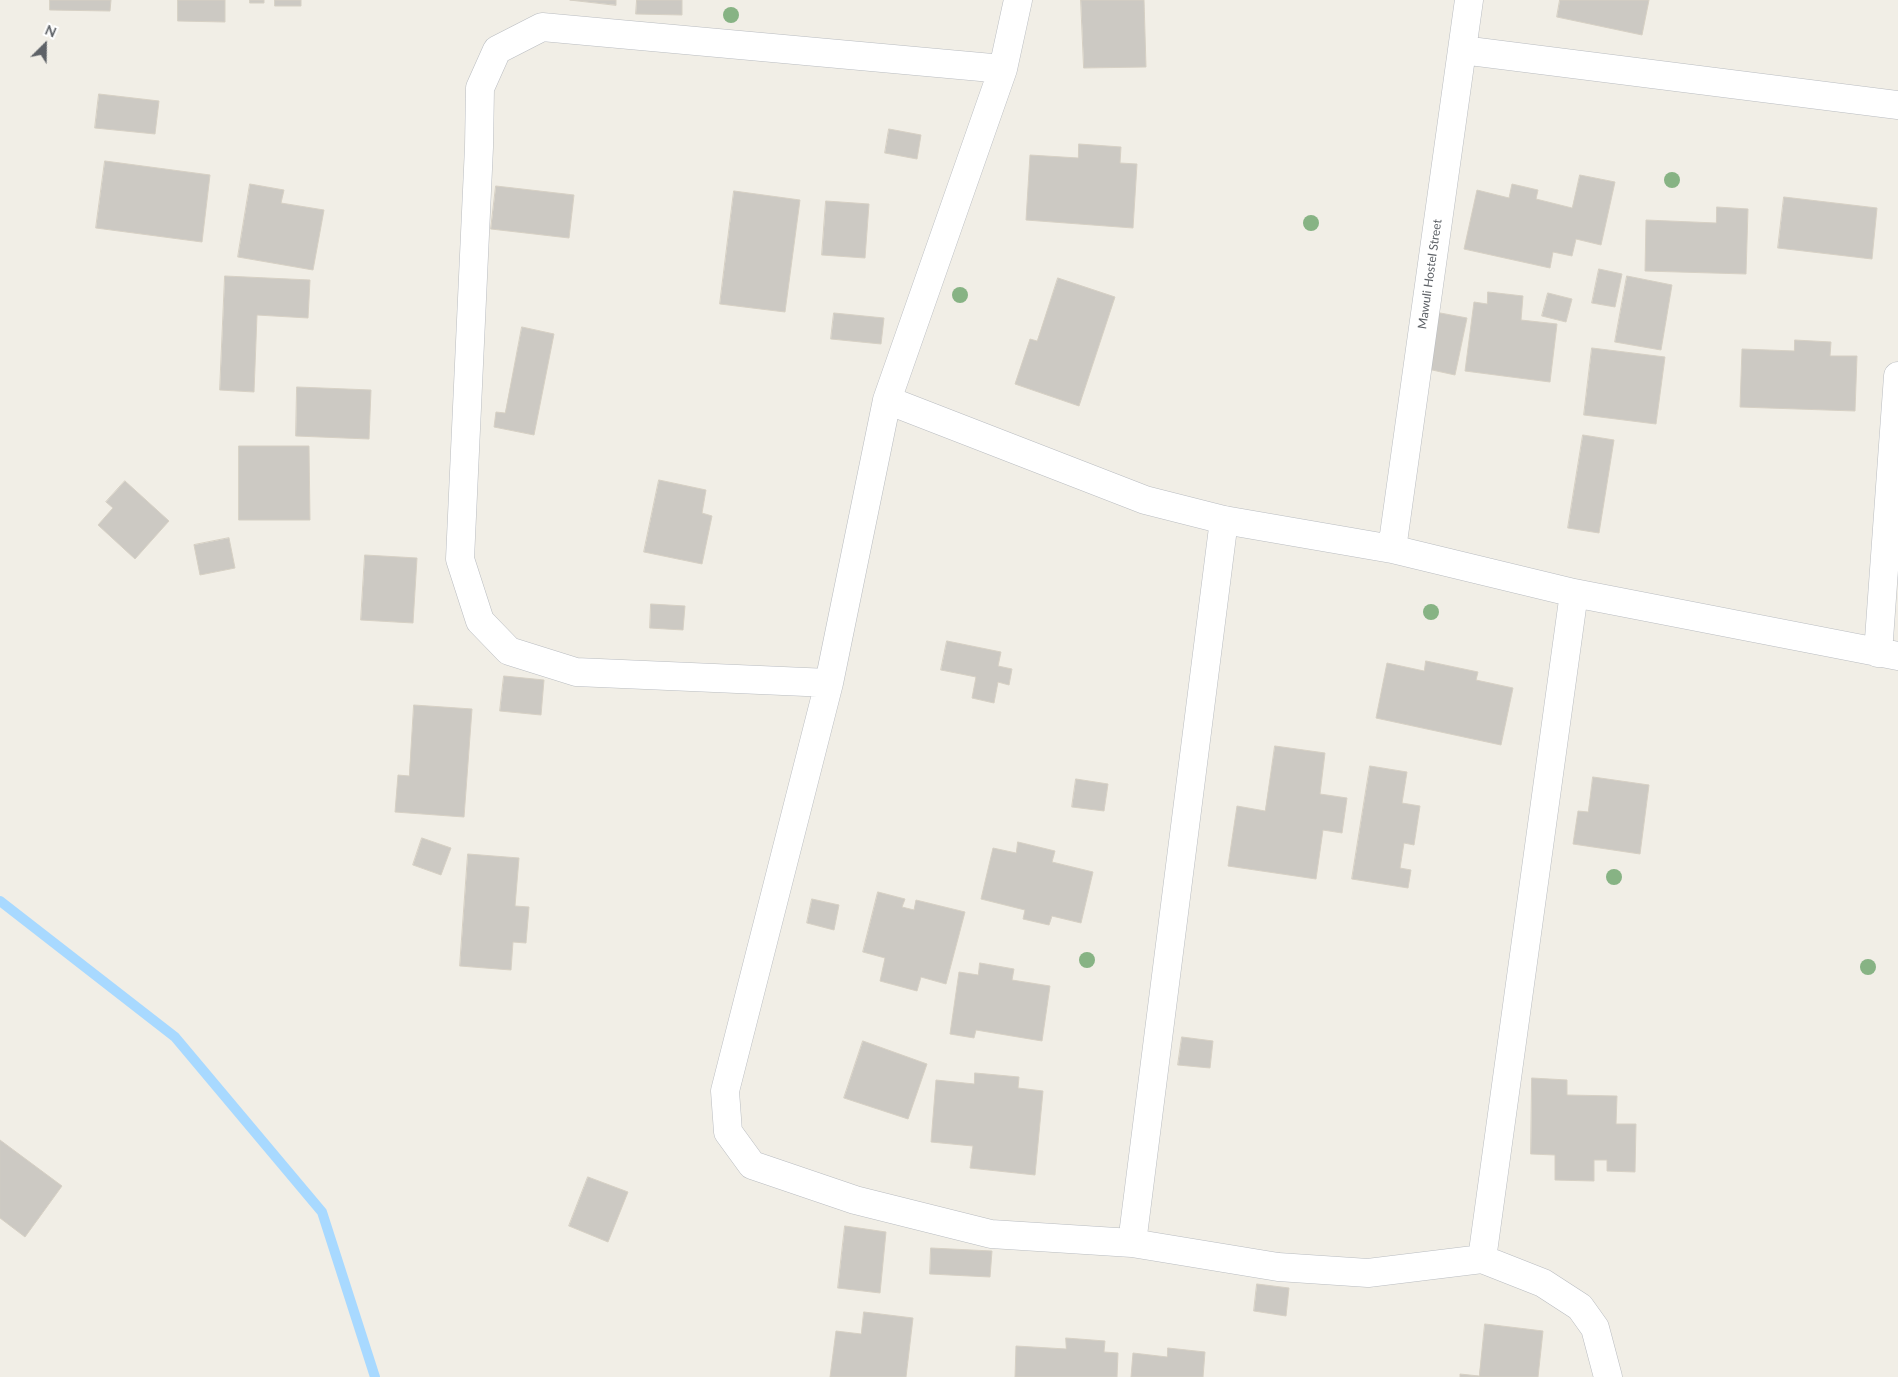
<!DOCTYPE html>
<html>
<head>
<meta charset="utf-8">
<style>
  body { margin:0 }
  #map { position:relative; width:1898px; height:1377px; overflow:hidden; background:#f1eee6; font-family:Lato,sans-serif }
  canvas { display:block }
  .north { position:absolute; left:20px; top:20px; width:50px; height:50px; -webkit-text-stroke:4px #fff; paint-order:stroke; rotate:23deg; font-size:14px; font-weight:700; line-height:20px; text-align:center; color:#5e6267 }
  .north::after { content:''; display:block; margin:auto; width:18px; height:22px; background:#5e6267; clip-path:polygon(50% 0,100% 100%,50% 72%,0 100%) }
</style>
</head>
<body>
<div id="map">
<canvas width="1898" height="1377"></canvas>
<div class="north">N</div>
</div>
<script>
const context = document.querySelector('canvas').getContext('2d');
context.lineJoin = 'round';
function stroke(path, color, width, dash) { context.strokeStyle = color; context.lineWidth = width; context.lineCap = dash ? 'butt' : 'round'; context.setLineDash(dash || []); context.stroke(path); }
function paint(path, color) { context.fillStyle = color; context.fill(path, 'evenodd'); }
function label(font, color, halo, rows, align = 'center') {
  context.font = font + ' Lato,sans-serif'; context.lineWidth = 4.5; context.setLineDash([]); context.textBaseline = 'middle'; context.strokeStyle = halo; context.fillStyle = color; for (const [text, x, y, turn = 0] of rows) {
    context.save(); context.translate(x, y); context.rotate((+turn || 0) * Math.PI / 180); context.textAlign = isNaN(turn) ? turn : align; if (halo) context.strokeText(text, 0, 0); context.fillText(text, 0, 0); context.restore();
  }
}
stroke(new Path2D(`
  M0,901L175,1037L322,1212L375,1377`), '#a8d9ff', 10);
const building = new Path2D(`
  M50,0H111L110,11L50,10Z
  M178,0H225V22L178,21Z
  M250,0H264V3H250Z
  M275,0H301V6H275Z
  M570,0H616V5Z
  M637,0H682V15L636,14Z
  M1081,0H1144L1146,67L1084,68Z
  M1560,0H1649L1642,35L1557,17Z
  M99,94L159,101L155,134L95,128Z
  M889,129L921,135L917,159L885,153Z
  M1079,144L1121,147L1120,163L1137,164L1133,228L1026,220L1030,155L1078,158Z
  M105,161L210,175L202,242L96,228Z
  M1580,175L1615,182L1601,245L1576,239L1572,256L1553,252L1550,268L1464,249L1477,190L1509,198L1512,184L1538,190L1536,199L1572,208Z
  M250,184L284,190L281,203L324,210L313,270L238,257Z
  M496,186L574,195L569,238L491,229Z
  M734,191L800,200L785,312L720,304Z
  M1784,197L1877,208L1872,259L1778,248Z
  M826,201L869,204L865,258L822,255Z
  M1717,207L1748,209L1746,274L1645,271L1646,220L1716,223Z
  M1599,269L1622,274L1615,307L1592,303Z
  M225,276L310,280L308,318L257,315L254,392L220,390Z
  M1627,276L1672,285L1661,350L1615,342Z
  M1058,278L1115,297L1079,406L1015,384L1030,339L1037,341Z
  M1488,292L1523,296L1521,320L1557,324L1550,382L1465,371L1474,302L1487,304Z
  M1548,293L1572,299L1566,322L1542,316Z
  M1435,312L1467,318L1455,375L1423,368Z
  M834,313L884,318L881,344L831,339Z
  M522,327L554,334L534,435L494,427L496,412L505,413Z
  M1795,340L1831,342L1830,356H1857L1855,411L1740,407L1742,349L1794,351Z
  M1592,348L1665,357L1656,424L1584,415Z
  M297,387L371,390L369,439L296,436Z
  M1583,435L1614,440L1599,533L1568,528Z
  M239,446H309L310,520H239Z
  M659,480L706,490L702,513L712,516L702,564L644,552Z
  M125,481L169,521L135,559L98,525L113,508L106,502Z
  M229,538L235,568L200,575L194,545Z
  M365,555L417,558L413,623L361,620Z
  M651,604L685,606L683,630L650,628Z
  M947,641L1001,652L998,666L1012,669L1009,685L998,682L994,703L972,698L976,677L941,670Z
  M1426,661L1478,672L1476,680L1513,688L1501,745L1376,718L1387,663L1424,671Z
  M504,676L544,680L541,715L500,711Z
  M414,705L472,709L464,817L395,812L398,775L409,776Z
  M1275,746L1325,753L1320,794L1347,798L1342,833L1323,830L1316,879L1228,866L1237,806L1265,811Z
  M1370,766L1407,772L1402,803L1420,806L1414,845L1404,843L1400,868L1411,870L1408,888L1352,879Z
  M1593,777L1649,785L1640,854L1573,844L1578,811L1588,812Z
  M1076,779L1108,784L1104,811L1072,807Z
  M422,838L451,848L441,875L413,865Z
  M1018,842L1055,851L1052,862L1093,872L1081,923L1052,916L1049,925L1023,919L1025,910L981,899L993,848L1016,853Z
  M468,854L519,858L515,906L529,907L526,943L513,942L511,970L460,966Z
  M878,892L905,899L902,907L914,910L916,900L965,912L946,984L921,977L917,991L880,981L885,958L863,952Z
  M812,899L839,905L834,930L807,923Z
  M980,963L1014,969L1012,980L1050,986L1042,1041L976,1030L974,1038L950,1034L959,972L978,975Z
  M1182,1037L1213,1041L1210,1068L1178,1065Z
  M863,1041L927,1064L908,1119L844,1098Z
  M975,1073L1019,1077L1018,1088L1043,1091L1035,1175L970,1168L973,1146L931,1142L936,1080L974,1084Z
  M1532,1078L1567,1080V1095L1617,1096L1616,1124H1636L1635,1172L1607,1171V1160H1594V1181L1555,1180V1155L1531,1154Z
  M0,1140L62,1186L25,1237L0,1218Z
  M588,1177L628,1192L608,1242L569,1226Z
  M845,1226L886,1232L880,1293L838,1288Z
  M931,1248L992,1251L990,1277L930,1274Z
  M1257,1284L1289,1288L1286,1316L1254,1311Z
  M864,1312L913,1318L906,1377H830L836,1331L861,1334Z
  M1485,1324L1543,1331L1538,1377H1460V1374L1479,1376Z
  M1066,1338L1105,1341L1104,1352L1118,1353L1117,1377H1015L1016,1346L1066,1349Z
  M1168,1348L1205,1352L1203,1377H1131L1133,1353L1167,1357Z`);
paint(building, '#ccc9c3');
stroke(building, '#d6d0c4', 1);
const minor = new Path2D(`
  M1018,0L1003,69L887,400L1145,500L1224,520L1392,549L1574,593L1898,656
  M1462,50L1898,105
  M887,400L829,683L576,672L509,651L480,621L460,559L479,147L480,88L497,50L542,27L1003,69
  M1392,549L1469,0
  M1878,653L1898,376
  M829,683L725,1091L728,1132L752,1165L855,1200L991,1234L1132,1243L1278,1267L1368,1273L1482,1259L1543,1283L1580,1307L1595,1328L1608,1377
  M1132,1243L1224,520
  M1482,1259L1574,593`);
stroke(minor, '#b9bcc0', 29);
stroke(minor, '#fff', 28);
context.fillStyle = '#87b384';
for (const [x, y] of [
  [731,15],
  [1672,180],
  [1311,223],
  [960,295],
  [1431,612],
  [1614,877],
  [1087,960],
  [1868,967]
]) { context.beginPath(); context.arc(x, y, 8, 0, 2 * Math.PI); context.fill(); }
label('12px', '#5e6267', '#fff', [
  ["Mawuli Hostel Street",1430,274,-82]
]);
</script>
</body>
</html>
